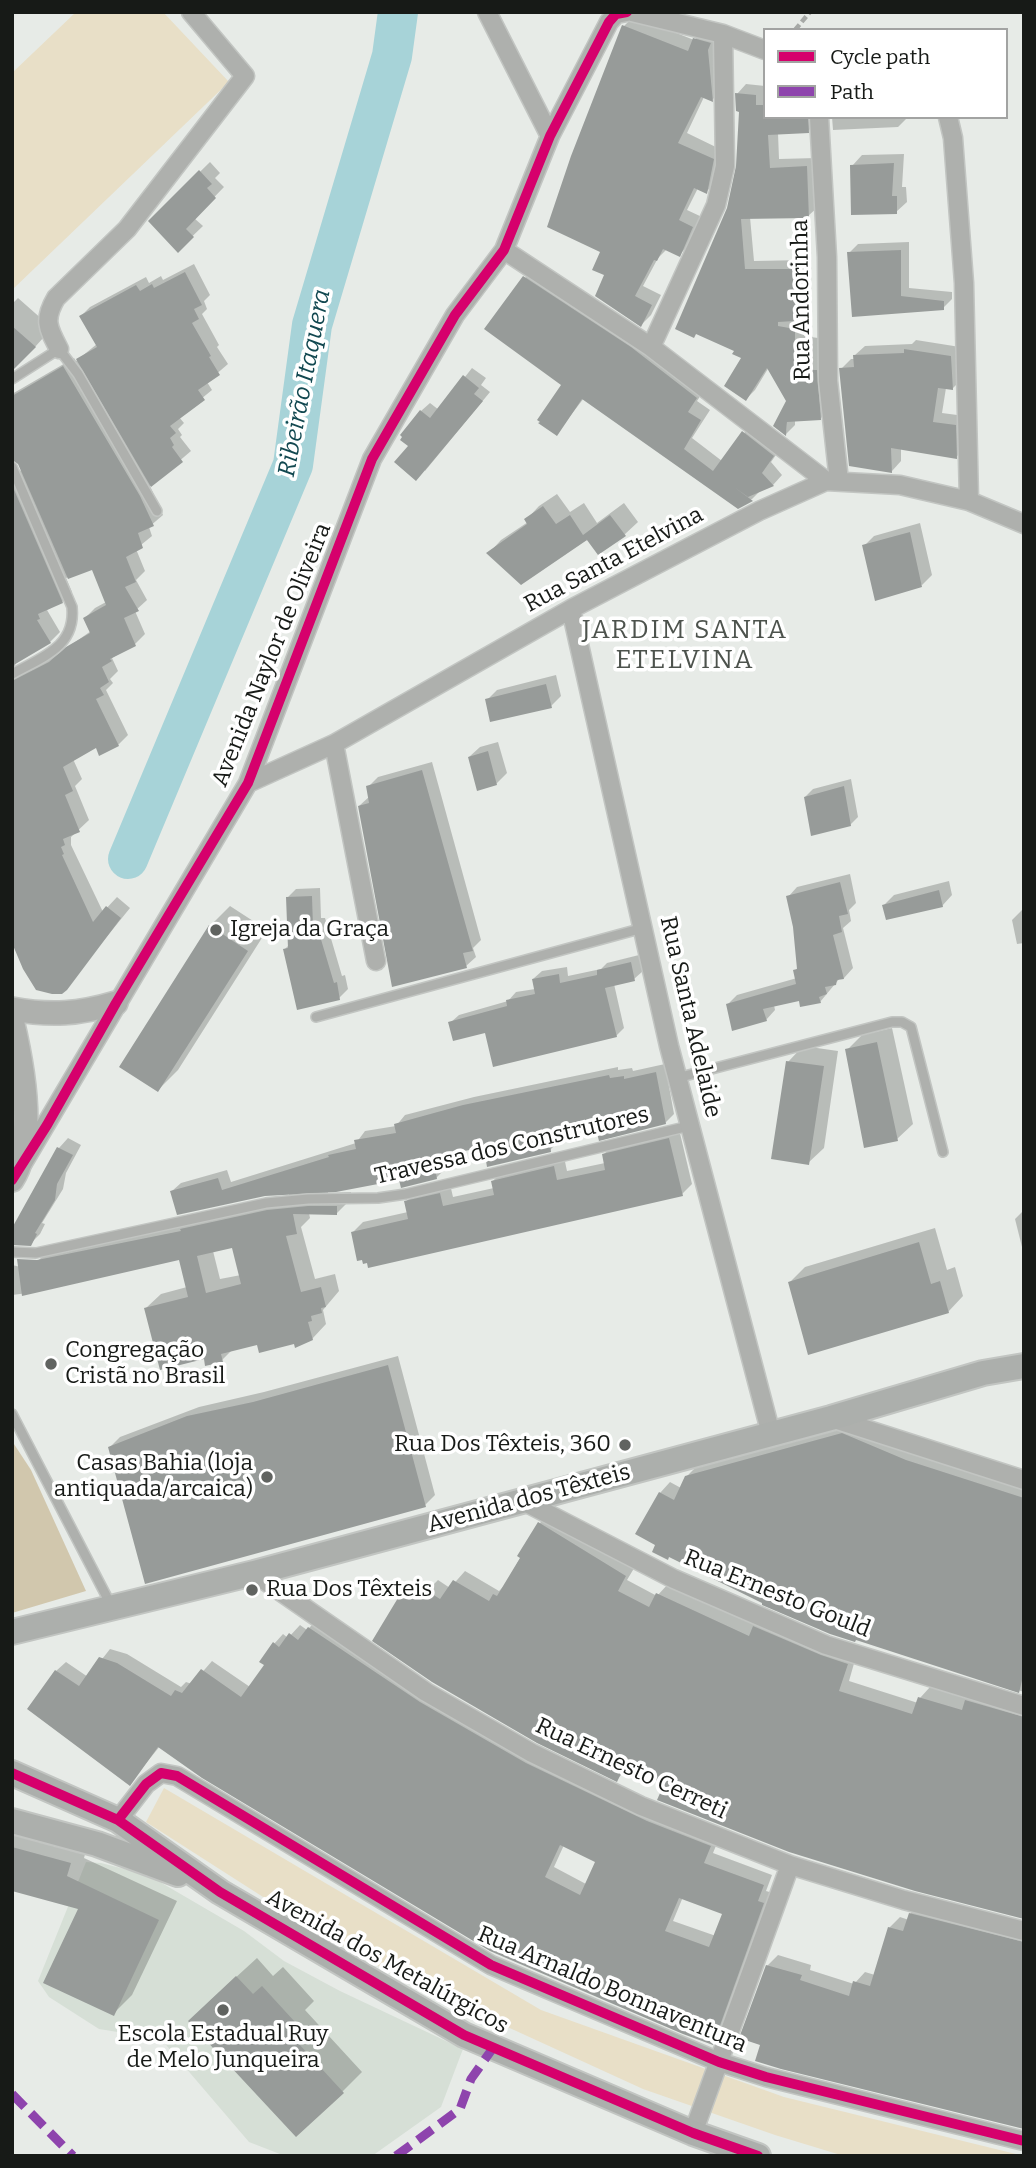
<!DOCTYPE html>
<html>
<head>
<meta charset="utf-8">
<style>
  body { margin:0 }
  #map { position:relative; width:1036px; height:2168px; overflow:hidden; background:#e7ebe7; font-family:Bitter,serif }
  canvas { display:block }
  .frame { position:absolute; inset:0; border:14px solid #171a17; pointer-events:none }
  .legend { position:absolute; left:763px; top:28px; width:245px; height:91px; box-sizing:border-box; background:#fff; border:2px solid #a2a3a2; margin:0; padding:9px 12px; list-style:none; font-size:21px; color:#171a17 }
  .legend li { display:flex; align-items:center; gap:14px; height:35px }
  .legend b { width:35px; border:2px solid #a2a3a2 }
</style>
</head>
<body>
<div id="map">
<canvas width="1036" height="2168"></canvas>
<div class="frame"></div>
<ul class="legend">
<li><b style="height:9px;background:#d6006c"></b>Cycle path</li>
<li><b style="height:9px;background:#8e44ad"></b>Path</li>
</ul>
</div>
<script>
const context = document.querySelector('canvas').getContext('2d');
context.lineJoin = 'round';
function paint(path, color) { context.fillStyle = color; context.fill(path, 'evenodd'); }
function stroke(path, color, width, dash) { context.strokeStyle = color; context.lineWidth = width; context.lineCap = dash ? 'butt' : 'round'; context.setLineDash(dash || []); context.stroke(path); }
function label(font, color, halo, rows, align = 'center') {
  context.font = font + ' Bitter,serif'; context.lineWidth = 7; context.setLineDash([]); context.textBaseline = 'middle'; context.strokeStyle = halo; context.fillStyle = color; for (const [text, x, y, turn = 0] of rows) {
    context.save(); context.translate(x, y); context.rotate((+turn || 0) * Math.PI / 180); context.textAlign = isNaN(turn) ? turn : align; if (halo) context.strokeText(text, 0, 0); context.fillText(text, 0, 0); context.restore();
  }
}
paint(new Path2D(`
  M86,1862L101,1863L148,1875L244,1931L284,1961L340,1991L463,2049L441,2107L372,2156H285L249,2142L161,2039L99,2029L49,1997L38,1981Z`), '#d6dfd6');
paint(new Path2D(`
  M76,12H163L229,82L12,290V73Z
  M164,1788L541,2010L784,2097L1024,2156H844L775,2135L643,2089L396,1976L299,1920L146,1822Z`), '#e8dfc7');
paint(new Path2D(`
  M12,1441L31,1470L86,1591L12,1613Z`), '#d1c7ad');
paint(new Path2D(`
  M634,16L694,40L704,30L719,33L722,90L712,100L704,97L687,133L722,150L716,182L706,192L698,188L687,210L702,217L689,245L679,255L667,249L658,258L643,286L661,295L651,315L641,325L606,274L602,251L624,26Z
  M746,84L765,86V117H817V122L808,131L778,133L779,159L816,158L818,207L808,216L750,217L754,261L804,260V309L795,318L804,320V336L818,338L819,362L825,361L830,409L820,419L795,420V425L786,434L788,401L769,367L755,390L746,399L729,208L738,166L741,111L737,94Z
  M832,117H908L898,127L833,130Z
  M904,154L902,187H906L907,202L896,212L852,166L862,155Z
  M210,162L220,173L215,178L224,187L194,218L203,226L178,250L150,221Z
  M909,242V288L952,292V299L943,308L853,315L849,253L858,244Z
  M194,264L210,295L204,301L207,309L202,314L219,345L217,347L228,364L207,382L212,390L179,417L184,423L178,429L182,435L180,437L191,451L150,486L163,515L149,527L152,536L136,549L145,571L136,580L147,600L135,611L145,634L135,644L112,658L118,671L110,679L113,683L106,690L128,735L118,745L96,746L73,759L82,779L75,786L89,820L71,837V845L103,912L117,897L130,908L71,981L12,706V472L18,467L20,471L32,459L12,416V394L74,358L76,361L97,344L81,316L90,307L146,277L149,283L161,276L163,280ZM93,567L106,602L95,608L85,618L91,631L61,652L27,671H19L15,666L16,662L50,642L60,632L47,610L62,602L72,592L66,578Z
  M535,268L706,387L697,401L710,410L692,438L722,461L753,422L783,445L771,462L782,475L773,485L762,489L752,499L738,507L584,398L557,433L563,385L525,278Z
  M18,298L52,328L35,347L12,361V304Z
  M916,340L960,347L962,379L952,389L946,388L942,413L965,416L966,448L956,457L901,448V461L892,471L841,369L851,359H855V355L865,346L912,344Z
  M472,368L486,378L481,385L490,392L425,471L421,411L430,403L439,410Z
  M557,494L570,512L584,503L597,523L624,503L638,522L624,535L587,537L489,553L501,540L528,522L526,520L539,506Z
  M920,523L932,575L922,585L864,546L874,536Z
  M556,675L561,696L551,706L487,700L497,690Z
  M498,742L507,773L496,784L469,757L480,747Z
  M432,762L481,940L473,948L476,957L466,966L359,806L370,796L368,787L378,777Z
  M851,779L858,817L850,825L805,797L813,789Z
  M850,874L856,903L849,910L851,921L843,928L853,968L844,978H840L820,1002L800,999L774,1005L775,1010L766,1020L728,1004L737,995L797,978L795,971L799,966L795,927L788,897L797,887Z
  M949,881L952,895L942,906L884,905L894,895Z
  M320,888L321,918H325L342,976L345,975L348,989L339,998L285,949L289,945L287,898L296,889Z
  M230,906L267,930L178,1070L158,1090L210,926Z
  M1022,910H1024V943L1017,944L1012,920Z
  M639,955L643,971L634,979L614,984L624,1028L616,1036L486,1031L450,1023L459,1015L508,1001L516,992L535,989L533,979L542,971L567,967L568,976L601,969L607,963Z
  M892,1028L913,1124L897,1139L847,1050L862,1035Z
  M803,1046L838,1051L824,1148L808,1163L788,1062Z
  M665,1064L674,1114L665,1123L596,1119L561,1126L558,1128L559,1141L550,1150L481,1146L442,1153L445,1169L436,1178H400L328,1191V1193L351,1192V1199L336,1214L309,1213L310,1218L301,1227L315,1279L335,1274L339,1291L323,1310L326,1324L312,1339L295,1342L259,1343L233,1349L222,1360L205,1357L146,1308L161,1294L187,1287L181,1258L36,1292L12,1295V1265L66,1277L39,1260L52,1246L124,1233L289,1195V1193L172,1191L181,1183L227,1170L231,1182L356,1143L365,1131L396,1126L405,1115L474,1097L618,1067V1070L632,1068L633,1071ZM234,1246L241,1275L220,1279L213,1251Z
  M679,1129L692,1184L682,1194L353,1232L363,1222L408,1212L406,1202L415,1192L450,1184L453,1197L494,1188L493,1181L502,1171L564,1157L567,1171L605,1163L603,1155L613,1145Z
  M68,1138L81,1145L66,1173L63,1189L42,1223L45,1224L40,1234L30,1244L12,1231L59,1148Z
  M1024,1210V1255L1015,1219Z
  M935,1228L947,1270L955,1267L963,1296L948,1312L790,1282L805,1267Z
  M398,1356L435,1495L425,1505L110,1447L120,1437L199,1407L264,1392Z
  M853,1424L1024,1485V1692L856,1638L658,1544L660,1493L670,1482L681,1488L686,1477L697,1466Z
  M550,1513L636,1565L627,1580L657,1596L668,1584L857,1653L849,1681L918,1703L920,1698L930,1687L968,1699L977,1690L1024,1705V1917L667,1783L629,1765L617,1780L403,1594L413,1584L433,1585L438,1580L450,1588L465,1571L499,1591L505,1585L540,1523Z
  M319,1618L430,1693L657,1812L720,1836L713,1853L772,1875L766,1891L773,1893L722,2033L712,2043L160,1746L130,1783L56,1671L66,1662L88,1677L110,1649L127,1654L181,1687L186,1682L192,1684L212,1661L250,1687L266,1665L274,1644L283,1634L288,1638L300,1625L307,1630ZM564,1845L597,1861L586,1884L554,1867ZM683,1897L725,1913L716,1936L673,1921Z
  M12,1833L88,1844L84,1858L177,1901L132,1995L113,2014L80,1908L12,1889Z
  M921,1903L1024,1930V2127L763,2044L767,1966L778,1955L811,1965L810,1970L854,1984L865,1972L875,1975L889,1928L900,1917L909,1920L910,1914Z
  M257,1958L273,1976L283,1967L314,2001L305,2010L362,2072L342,2092L210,2001Z`), '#0003');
stroke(new Path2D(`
  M128,859L293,465L312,325L392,56L398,12`), '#a7d3d8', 40);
paint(new Path2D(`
  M622,25L688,51L693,38L711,43L708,50L713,102L701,97L678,143L714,159L707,194L694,188L679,220L693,227L680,257L663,249L657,261L654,260L635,296L652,305L641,327L595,296L604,275L592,270L600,252L547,227L571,156Z
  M735,93L756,95V105H765V117H808L809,133L768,135L770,168L807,166L809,218L741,219L745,269H796L795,321L778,322V326L795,329V345L809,347L810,370H817L821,420L787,422L786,436L773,426L786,401L767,368L746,401L724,386L741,358L732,354L734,351L696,334L694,338L675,329L727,208L736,166L739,112L736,111Z
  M894,163L892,196H897V214L851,215L850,165Z
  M199,170L212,184L207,188L216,198L186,229L194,237L178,253L148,221Z
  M901,250V296L944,301V310L852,317L847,252Z
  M185,272L202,305L194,309L199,319L192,323L211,356L209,357L220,375L198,390L205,400L170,426L176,433L170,438L174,445L172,447L183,462L151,487L76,359L97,347L79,316L136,285L140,291L152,284L154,288Z
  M523,276L631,347L697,398L688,412L701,420L684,449L713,471L742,431L774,456L762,473L774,486L748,497L734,487L753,501L738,509L582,399L557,436L538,423L540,422L537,420L561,385L484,329Z
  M12,326L36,347L12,371Z
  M904,349L951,356L953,390L938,388L933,422L956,425L957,459L891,448L892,473L849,466L839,368L854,367L853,355L904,353Z
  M63,366L140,496L154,526L138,533L143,548L126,557L136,582L125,587L139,611L124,618L136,646L110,659L112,661L102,667L109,682L100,688L104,695L96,699L119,746L99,756L96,748L63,767L73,791L65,795L80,832L63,839L65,845L61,847L64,854L62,855L93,922L106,906L121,918L67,990L62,994H52L36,990L23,969L12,943V681L49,662L66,647L90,633L83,618L106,605L92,570L68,579L18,464L12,460V396Z
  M463,375L479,388L474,394L483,401L416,481L394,462L408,446L400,440L402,437L400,435L420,410L430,418Z
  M12,485L63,603L38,614L40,619L37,620L51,643L12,666Z
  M543,506L556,524L570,515L583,535L610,515L626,536L598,555L584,536L587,540L521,585L486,553L527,524L524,519Z
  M910,532L922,587L875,601L862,545Z
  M546,684L552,708L490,722L485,699Z
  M488,751L497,785L477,791L468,757Z
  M422,770L473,951L463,953L467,968L392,987L358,806L369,803L366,786Z
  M844,786L851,826L811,836L804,797Z
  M840,882L848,914L839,916L842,932L833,935L844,979L837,980L836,985L825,987L827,994L819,997L821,1003L800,1007L799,1001L763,1009L767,1021L732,1031L726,1004L796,984L793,970L797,969L793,927L786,896Z
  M939,890L943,907L886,920L882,905Z
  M312,896L313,926H317L334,983L337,982L340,1000L297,1010L283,949L288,948L286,897Z
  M209,925L248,951L158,1092L119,1067Z
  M631,962L635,981L605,988L617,1037L493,1067L485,1033L453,1041L448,1022L507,1006L506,1000L535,994L532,979L559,974L560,983L597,975V970Z
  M877,1042L898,1141L864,1148L845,1049Z
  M786,1061L824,1066L809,1165L771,1159Z
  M656,1072L666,1124L599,1141L594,1121L557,1128L558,1131L549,1132L551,1152L487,1167L486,1161L482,1162L480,1148L433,1157L437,1179L401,1188L399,1180L336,1192L265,1196L177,1215L170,1191L218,1178L222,1190L329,1157L328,1155L356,1149L354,1140L396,1133L394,1124L463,1105L609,1075L610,1078L624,1076V1079Z
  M669,1138L683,1196L368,1268L367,1263L363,1264L362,1260L357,1261L351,1232L408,1219L404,1201L440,1193L443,1206L494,1195L491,1181L554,1166L557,1180L605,1170L602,1154Z
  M57,1147L73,1155L57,1184L55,1200L35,1233L37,1234L31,1246L12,1245V1228Z
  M308,1206H337V1215L293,1214L297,1234L286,1236L301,1292L321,1287L326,1307L321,1308L322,1313L311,1316L312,1321L308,1322L313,1340L295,1348L294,1344L259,1353L257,1345L221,1354L223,1362L205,1366L204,1359L160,1370L144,1308L188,1297L179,1260L22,1296L17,1259L37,1260L156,1236L181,1231L180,1229L267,1210ZM232,1248L241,1284L206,1293L197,1256Z
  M919,1242L931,1284L940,1281L949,1313L808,1355L788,1282Z
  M388,1365L426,1507L145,1584L108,1447L187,1416L253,1402Z
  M842,1433L906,1460L1024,1498V1672L1019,1693L856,1640L855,1642L830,1634L762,1605V1603L669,1557L668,1560L652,1552L655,1545L635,1534L659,1492L674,1500L685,1476Z
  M538,1522L626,1576L618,1591L649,1607L656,1593L749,1636L753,1626L821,1655L848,1664L839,1691L912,1714L918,1697L962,1710L965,1700L1024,1717V1919L915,1891L789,1852L657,1800L664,1784L625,1765L617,1782L537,1743L432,1682L372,1641L401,1593L422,1595L426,1590L440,1599L453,1580L489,1601L493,1594L497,1596L520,1558L517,1556Z
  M308,1627L420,1702L526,1763L647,1821L711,1846L704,1863L764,1885L758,1901L764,1903L713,2045L683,2034L490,1951L202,1778L158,1747L130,1786L27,1709L55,1670L79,1686L99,1657L117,1663L171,1696L175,1690L182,1693L201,1669L241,1697L264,1665L259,1662L273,1642L279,1647L289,1633L298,1640ZM560,1845L595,1862L580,1895L545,1877ZM679,1898L722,1914L709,1947L665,1931Z
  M12,1847L71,1863L67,1876L159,1920L114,2016L43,1983L78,1909L12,1891Z
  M909,1913L1024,1942V2129L781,2069L755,2061L760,2045L739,2038L766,1965L802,1975L800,1980L849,1996L853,1981L870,1986L888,1927L903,1931Z
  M236,1976L253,1994L262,1986L295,2022L286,2030L344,2093L296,2137L188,2021Z`), '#979b99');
const service = new Path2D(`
  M12,379L59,349L78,374L157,511
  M12,467L72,607C76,647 42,657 12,674
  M316,1017L643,928
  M677,1078L892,1022H902L911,1027L943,1152
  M12,1252L36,1253L266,1203L308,1199L378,1198L406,1194L689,1126
  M12,1414L111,1605`);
const minor = new Path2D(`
  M487,12L550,136
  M632,12L723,34L765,50
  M819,117L827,257L828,381L839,481
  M948,117L953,138L964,283L969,501
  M504,250L651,347L826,481
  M651,347L716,205L725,166L723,34
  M59,349C48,328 43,320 56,298L127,229L245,76L191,12
  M571,609L669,1046L771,1434
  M334,744L376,961
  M248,783L334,744L571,609L759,511L826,481L900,485L969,501L1024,524
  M23,1163L248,783L372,459L455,315L504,250L550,136L609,22L616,14L627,12
  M831,1418L1024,1480
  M523,1501L674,1579L826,1645L1024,1706
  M254,1573L426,1692L532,1753L641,1806L790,1865L904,1900L1024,1931
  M118,1820L146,1784L161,1773L177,1776L491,1965L719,2062L766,2077L1024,2141
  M693,2133L790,1865`);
const tertiary = new Path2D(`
  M12,1009C51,1016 79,1014 116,1003
  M12,1020C22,1062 37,1142 12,1180`);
const secondary = new Path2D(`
  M12,1632L254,1573L831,1418L983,1373L1024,1366
  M12,1773L118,1820L220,1892L464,2035L693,2133L758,2156
  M12,1821L97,1844L178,1874`);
stroke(service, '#c2c5c2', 12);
stroke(minor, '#c2c5c2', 21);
stroke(tertiary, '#c2c5c2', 26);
stroke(secondary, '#c2c5c2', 28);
stroke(new Path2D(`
  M795,30L810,12`), '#a6a9a6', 4.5, [7, 3.5]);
stroke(service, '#aeb0ad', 9);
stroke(minor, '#aeb0ad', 18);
stroke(tertiary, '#aeb0ad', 23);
stroke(secondary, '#acafac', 24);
stroke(new Path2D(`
  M12,2094L73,2156
  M396,2156L460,2109L471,2079L493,2048`), '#8e44ad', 9, [18, 9]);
stroke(new Path2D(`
  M12,1180L47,1125L116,1003L248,783L372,459L455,315L504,250L550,136L609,22L616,14L627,12
  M12,1773L118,1820L220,1892L464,2035L693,2133L758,2156
  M118,1820L146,1784L161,1773L177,1776L491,1965L719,2062L766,2077L1024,2141`), '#d6006c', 10);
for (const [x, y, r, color] of [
  [216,930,7,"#606360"],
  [51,1364,7,"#606360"],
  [625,1445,7,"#606360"],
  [267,1477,7,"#606360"],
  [252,1590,7,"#606360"],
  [223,2010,7,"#606360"]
]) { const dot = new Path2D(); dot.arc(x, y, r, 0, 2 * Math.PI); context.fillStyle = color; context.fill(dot); stroke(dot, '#fff', 2.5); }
label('23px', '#171a17', '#fff', [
  ["Rua Andorinha",802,300,-91],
  ["Rua Santa Etelvina",614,560,-28],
  ["Avenida Naylor de Oliveira",272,655,-68],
  ["Rua Santa Adelaide",690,1017,77],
  ["Travessa dos Construtores",512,1146,-13],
  ["Avenida dos Têxteis",529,1499,-15],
  ["Rua Ernesto Gould",777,1594,22],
  ["Rua Ernesto Cerreti",631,1769,25],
  ["Avenida dos Metalúrgicos",387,1962,29],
  ["Rua Arnaldo Bonnaventura",612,1990,23]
]);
label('23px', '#171a17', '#fff', [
  ["Igreja da Graça",230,930],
  ["Congregação",65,1351],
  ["Cristã no Brasil",65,1377],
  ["Rua Dos Têxteis, 360",611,1445,"right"],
  ["Casas Bahia (loja",253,1464,"right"],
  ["antiquada/arcaica)",253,1490,"right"],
  ["Rua Dos Têxteis",266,1590],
  ["Escola Estadual Ruy",223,2035,"center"],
  ["de Melo Junqueira",223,2061,"center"]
], 'left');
label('italic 24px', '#124850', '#fff', [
  ["Ribeirão Itaquera",305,383,-79]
]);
context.letterSpacing = '2px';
label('26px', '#4d534d', '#fff', [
  ["JARDIM SANTA",685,631],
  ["ETELVINA",685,661]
]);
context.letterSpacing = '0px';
</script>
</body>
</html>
